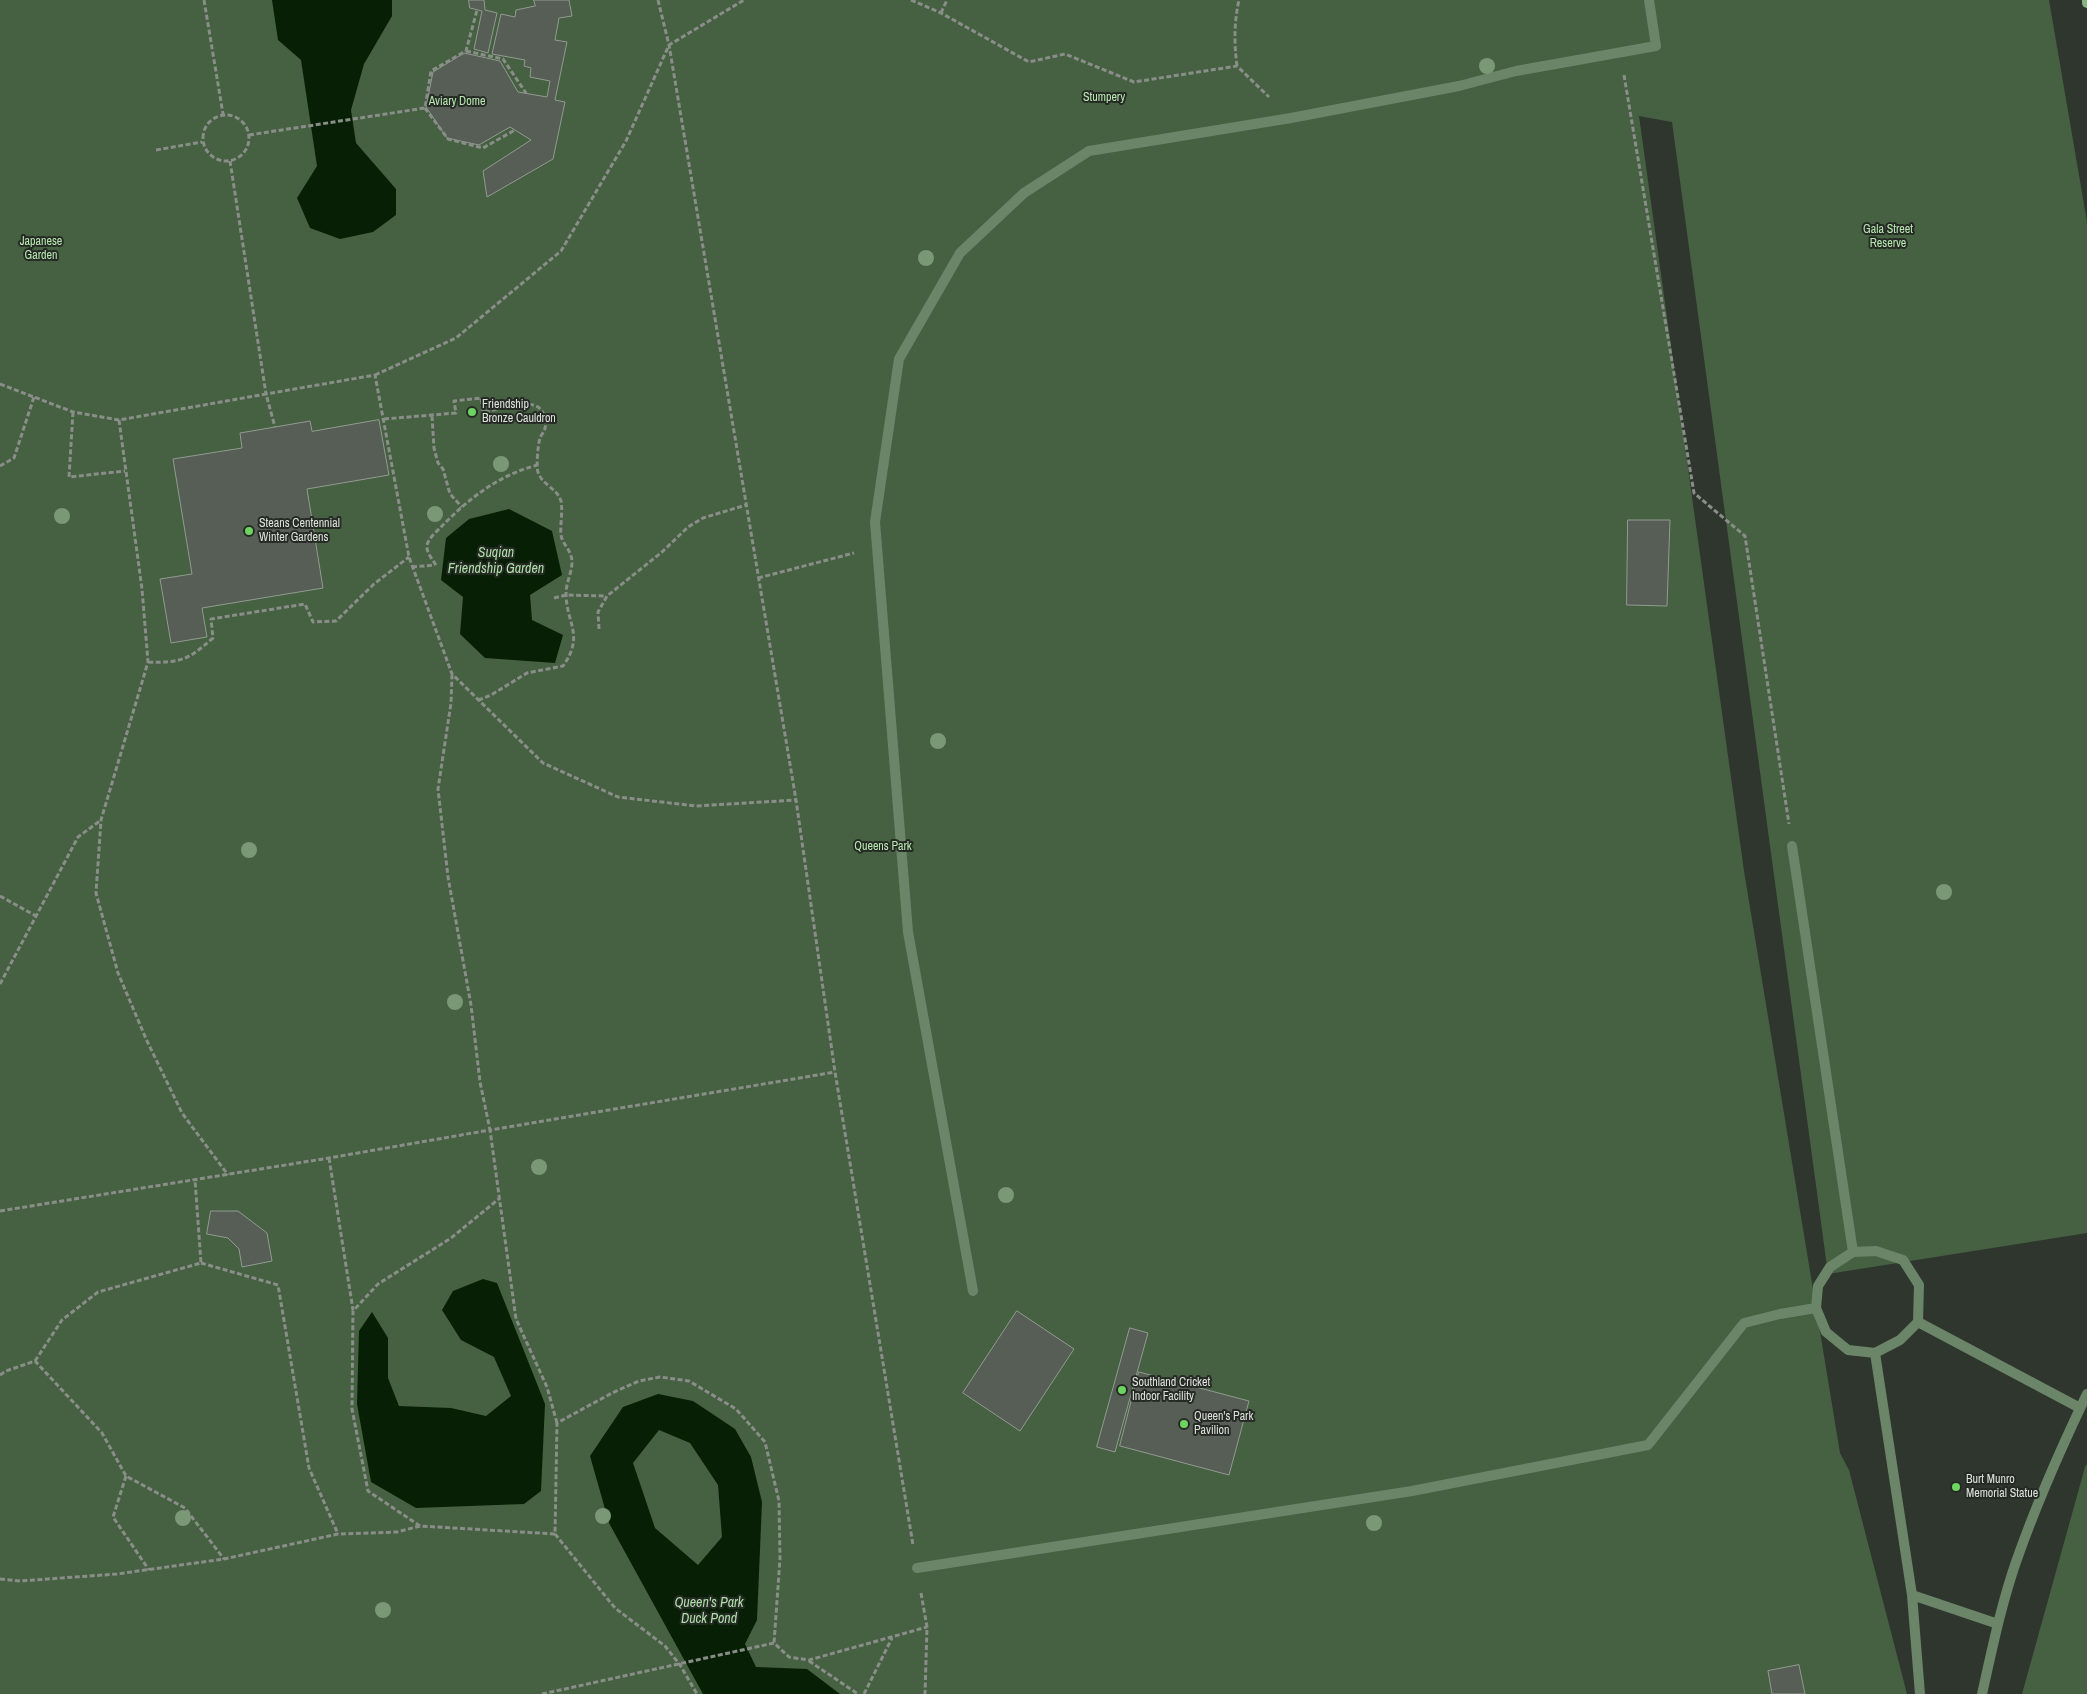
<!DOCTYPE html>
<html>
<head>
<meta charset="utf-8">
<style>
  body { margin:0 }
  canvas { display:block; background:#2e362d }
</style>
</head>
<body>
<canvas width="2087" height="1694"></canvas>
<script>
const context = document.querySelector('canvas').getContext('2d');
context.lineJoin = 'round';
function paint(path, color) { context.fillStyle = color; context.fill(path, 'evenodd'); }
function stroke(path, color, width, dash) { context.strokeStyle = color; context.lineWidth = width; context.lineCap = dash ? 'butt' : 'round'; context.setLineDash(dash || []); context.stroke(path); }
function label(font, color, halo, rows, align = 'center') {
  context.font = font + ' "Archivo Narrow",sans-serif'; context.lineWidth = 4; context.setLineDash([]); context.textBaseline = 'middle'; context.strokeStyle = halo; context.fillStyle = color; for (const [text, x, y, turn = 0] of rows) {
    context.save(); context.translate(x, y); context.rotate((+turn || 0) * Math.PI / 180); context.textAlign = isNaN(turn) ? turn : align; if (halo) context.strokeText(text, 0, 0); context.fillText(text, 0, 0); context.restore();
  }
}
paint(new Path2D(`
  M0,0H2049L2087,222V1233L1828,1274L1672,122L1639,116L1744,871L1840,1453L1849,1470L1907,1694H0Z
  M2087,1464V1694H2022L2085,1467Z`), '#466042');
paint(new Path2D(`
  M272,0H392V16L364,64L351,110L356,143L396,189V215L373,232L340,239L310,228L297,198L317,166L301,60L278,40Z
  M509,509L552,531L562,575L530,595L532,620L563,635L555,663L485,658L460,634L463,597L441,580L446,538L469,519Z
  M483,1279L497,1283L545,1404L541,1491L524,1504L416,1508L371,1482L357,1404L359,1331L372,1312L388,1338V1378L399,1406L451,1408L486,1416L511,1396L494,1357L461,1340L442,1310L453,1291Z
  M658,1394L693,1401L735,1429L751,1457L762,1502L757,1620L745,1644L756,1667L807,1669L840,1694H703L609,1523L590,1456L623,1407ZM659,1430L690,1443L718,1485L722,1537L698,1565L655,1528L633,1463Z`), '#072005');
const building = new Path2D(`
  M469,0H484L485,10L497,13L488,53L474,49L482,11L470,8Z
  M534,0H569L572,16L559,18L555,40L567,42L555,100L565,102L553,159L487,197L483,171L531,140L510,127L479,145L447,138L426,107L433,72L464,53L500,61L518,92L547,97L550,81L530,77L531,68L524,66L525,60L492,54L501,14L515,17L516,10L535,6Z
  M379,420L389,475L307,489L323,588L202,608L207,637L171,643L160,579L192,574L173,459L242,448L240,433L310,421L312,431Z
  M1628,520H1670L1667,606L1627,605Z
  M211,1211H238L267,1233L272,1261L242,1267L239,1249L228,1238L207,1234Z
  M1017,1311L1074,1349L1020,1431L963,1393Z
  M1130,1328L1148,1333L1115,1452L1097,1447Z
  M1139,1372L1249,1401L1229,1475L1120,1446Z
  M1799,1665L1805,1694H1772L1768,1671Z`);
paint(building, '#565e55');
stroke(building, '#929b91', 1);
stroke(new Path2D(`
  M204,0L223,114
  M658,0L669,45L796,800L835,1072L913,1545
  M911,0L941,13L1029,62L1065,54L1134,82L1237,66L1269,97
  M941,13L947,0
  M466,51L503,59L526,93
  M1237,66C1234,43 1234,23 1239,0
  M1624,75L1694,493L1745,536L1789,824
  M425,108L448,139L483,148L515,130
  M203 138a23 23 0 1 1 46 0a23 23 0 1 1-46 0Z
  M249,135L425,108L431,71L466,51L477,10
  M156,150L202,142
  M230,161L266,394L375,375L409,557L452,674L543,763L618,797L696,806L796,800
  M375,375L456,338L561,251L626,141L669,45L744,0
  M0,384L73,412L119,420L266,394L275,427
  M73,412L69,477L125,471
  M432,416L434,448L438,463L443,469L450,494L462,507
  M384,419L456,413L454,401L481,398L483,412C498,410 525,399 538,407C544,411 547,421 545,428C545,431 541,435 540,438C538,444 536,466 538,472C542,485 557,488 561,501C563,512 560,524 561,535C562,543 569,548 571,556C575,567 566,581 566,593C566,623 585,635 563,666L527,673L491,695L479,700
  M119,420L142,589L148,662L101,820L96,893L118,973L147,1041L182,1113L228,1175
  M0,466L14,458L34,397
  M436,565C432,559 426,552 427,545C429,538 436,532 441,527C468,499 500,474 538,465
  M412,567L435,565
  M758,578L854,553
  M554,598L566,595L606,596
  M599,629L598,612L607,596L662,552L688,527L703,518L746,505
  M148,662C181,663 188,660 213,638L211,619L305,604L313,622L336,621L374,584L409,557
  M0,896L36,916
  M0,984L78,837L101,820
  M329,1158L353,1310
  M0,1211L329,1158L490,1130L480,1082L471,1005L448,877L438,789L451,703L452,675
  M201,1263L278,1285L309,1468L338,1534
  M35,1361L62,1320L98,1292L201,1263L195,1180
  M0,1375L6,1371L35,1361L102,1433L126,1476L185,1508L224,1559
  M557,1423L547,1387L516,1319L490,1130L835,1072
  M126,1476L113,1517L149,1570
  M420,1526L368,1491L352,1409L353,1311L378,1284L451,1238L500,1198
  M555,1534L615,1608L665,1646L680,1665L697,1694
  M0,1579L20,1581L117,1574L224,1559L338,1534L397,1532L420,1526L555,1534L557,1423L612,1393L639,1381L660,1377L689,1381L736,1409L765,1442L779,1501L780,1559L774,1643
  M921,1593L927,1627L925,1694
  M809,1661L858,1694
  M542,1694L774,1643L789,1657L809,1660L927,1627
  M864,1694L892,1638`), '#898f88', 3, [5, 2.5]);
stroke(new Path2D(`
  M1792,846L1853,1252
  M1876,1251L1903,1260L1919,1285L1918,1322L1900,1340L1875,1353L1848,1350L1826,1332L1816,1308L1818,1286L1830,1267L1853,1252Z
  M973,1291L908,932L875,522L899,359L960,253L1024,193L1089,151L1291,118L1459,86L1516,71L1656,46L1649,0
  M1918,1322L2080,1408
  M1875,1353L1912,1595L1920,1694
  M917,1568L1412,1491L1648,1445L1744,1323L1780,1314L1816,1308
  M1912,1595L1998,1624
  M1982,1694C1992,1650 2001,1605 2016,1562C2036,1505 2061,1448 2087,1394`), '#6b8568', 10);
stroke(new Path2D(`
  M2087,0V3`), '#8ab384', 10);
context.fillStyle = '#7a9776';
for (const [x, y] of [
  [1487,66],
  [926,258],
  [501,464],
  [435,514],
  [62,516],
  [938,741],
  [249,850],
  [1944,892],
  [455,1002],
  [539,1167],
  [1006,1195],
  [603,1516],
  [183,1518],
  [1374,1523],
  [383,1610]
]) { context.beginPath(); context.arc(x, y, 8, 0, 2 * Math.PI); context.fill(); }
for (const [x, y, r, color] of [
  [472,412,5,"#6dd361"],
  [249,531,5,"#6dd361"],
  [1122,1390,5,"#6dd361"],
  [1184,1424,5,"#6dd361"],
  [1956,1487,5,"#6dd361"]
]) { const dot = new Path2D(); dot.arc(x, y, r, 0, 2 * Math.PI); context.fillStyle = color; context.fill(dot); stroke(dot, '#252b24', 2); }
label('12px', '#b8e7b1', '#252b24', [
  ["Stumpery",1104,98],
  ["Aviary Dome",457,102],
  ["Gala Street",1888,230],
  ["Reserve",1888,244],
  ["Japanese",41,242],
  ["Garden",41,256],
  ["Queens Park",883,847]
]);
label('12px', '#dde1dc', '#252b24', [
  ["Friendship",482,405],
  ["Bronze Cauldron",482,419],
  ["Steans Centennial",259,524],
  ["Winter Gardens",259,538],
  ["Southland Cricket",1132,1383],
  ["Indoor Facility",1132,1397],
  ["Queen's Park",1194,1417],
  ["Pavilion",1194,1431],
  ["Burt Munro",1966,1480],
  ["Memorial Statue",1966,1494]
], 'left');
label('italic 14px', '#b0dfa9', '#252b24', [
  ["Suqian",496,553],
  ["Friendship Garden",496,569],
  ["Queen's Park",709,1603],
  ["Duck Pond",709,1619]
]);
</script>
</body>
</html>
